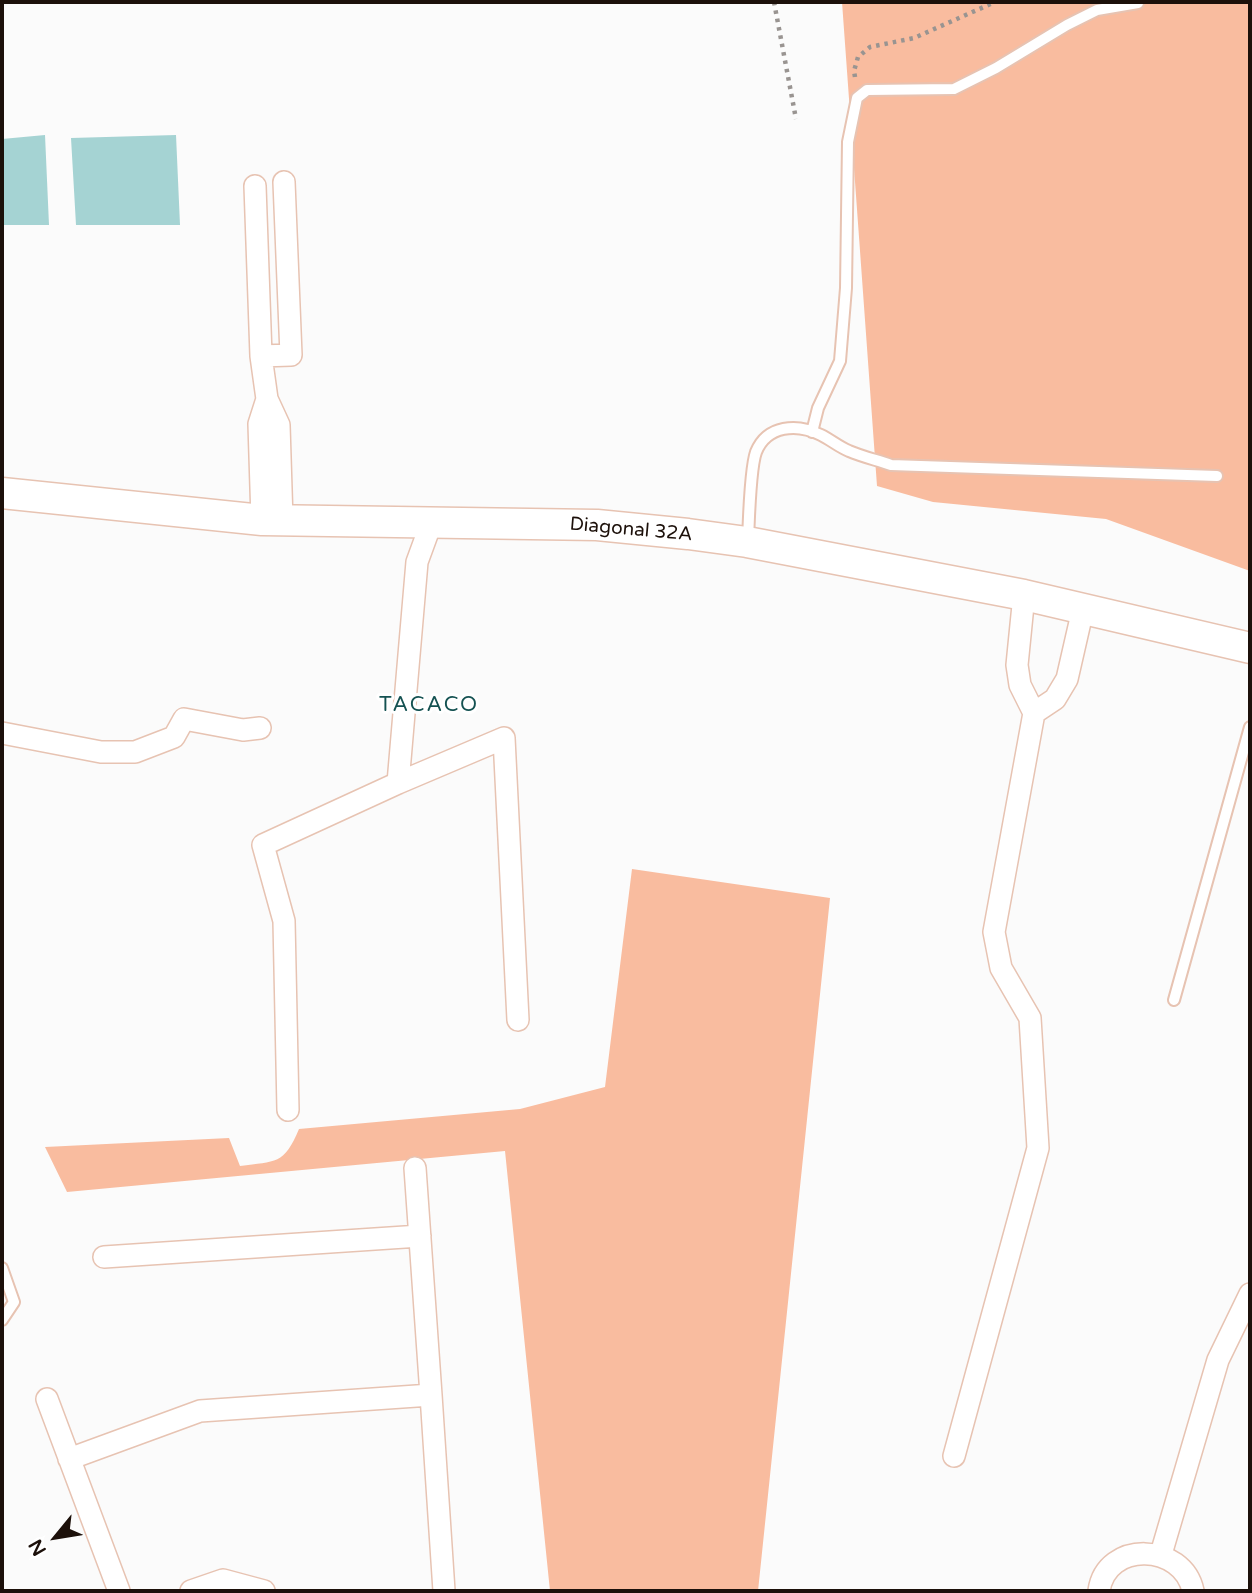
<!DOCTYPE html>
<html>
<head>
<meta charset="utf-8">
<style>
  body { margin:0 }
  #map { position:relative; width:1252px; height:1593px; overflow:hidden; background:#fbfbfb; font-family:"Varela Round",sans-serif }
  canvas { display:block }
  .frame { position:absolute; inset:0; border:4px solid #1c100a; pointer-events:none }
  .north { position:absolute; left:21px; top:1502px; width:70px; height:70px; -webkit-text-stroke:5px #fff; paint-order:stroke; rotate:240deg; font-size:19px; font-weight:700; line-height:28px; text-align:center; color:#1c100a }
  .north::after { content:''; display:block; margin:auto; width:24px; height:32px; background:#1c100a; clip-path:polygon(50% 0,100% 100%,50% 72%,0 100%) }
</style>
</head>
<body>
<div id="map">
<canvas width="1252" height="1593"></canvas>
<div class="frame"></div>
<div class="north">N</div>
</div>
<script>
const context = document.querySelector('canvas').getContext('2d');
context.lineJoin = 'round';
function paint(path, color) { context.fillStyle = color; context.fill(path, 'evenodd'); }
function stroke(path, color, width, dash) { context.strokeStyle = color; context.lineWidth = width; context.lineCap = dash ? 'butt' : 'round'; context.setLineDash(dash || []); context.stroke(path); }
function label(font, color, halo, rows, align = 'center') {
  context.font = font + ' "Varela Round",sans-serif'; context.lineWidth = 6; context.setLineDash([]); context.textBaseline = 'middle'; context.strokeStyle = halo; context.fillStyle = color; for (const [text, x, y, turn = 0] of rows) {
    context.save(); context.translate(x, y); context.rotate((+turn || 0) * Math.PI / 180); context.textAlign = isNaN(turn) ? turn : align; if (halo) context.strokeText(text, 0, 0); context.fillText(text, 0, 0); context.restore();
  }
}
paint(new Path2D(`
  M842,2H1250V571L1106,519L933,502L877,486Z
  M632,869L830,898L758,1591H550L505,1151L67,1192L45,1147L229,1138L240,1166C276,1161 284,1165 299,1129L520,1109L605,1087Z`), '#f9bc9f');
paint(new Path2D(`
  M45,135L49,225H2V139Z
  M176,135L180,225H76L71,138Z`), '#a5d3d3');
const lane = new Path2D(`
  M812,432L818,408L840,361L846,288L848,142L857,98L867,90L954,89L996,68L1067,25L1097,10L1138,3
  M748,540C749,519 750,469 756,452C767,425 797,423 821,435C831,440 839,447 849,451C863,457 877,460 891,465L1217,476
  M1174,1000L1250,727
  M2,1268L14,1302L2,1320`);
const street = new Path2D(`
  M255,186L261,356
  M262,520L259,424L267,399
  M282,521L279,425L267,399L261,356L291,355L284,182
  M432,521L417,562L398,783L504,738L518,1020
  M1034,713L1055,699L1067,679L1083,609
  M2,733L101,752H135L174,737L184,719L243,730L260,728
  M288,1110L284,921L263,845L398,783
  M415,1168L431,1395
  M104,1257L420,1236
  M47,1399L119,1591
  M954,1456L1038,1148L1030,1018L1001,968L994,932L1034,713L1020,685L1017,665L1024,595
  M69,1459L200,1411L431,1395L444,1591
  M1161,1554L1218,1360L1250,1294
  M191,1591L223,1580L264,1591
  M1099,1591C1106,1540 1183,1543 1193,1591`);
const secondary = new Path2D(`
  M2,493L262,520L597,525L688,534L747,542L1024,595L1250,648`);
stroke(lane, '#e7c3b2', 14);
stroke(street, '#e7c3b2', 24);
stroke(secondary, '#e7c3b2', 33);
stroke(new Path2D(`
  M774,2L796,119
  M855,77L854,71L858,57L870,47L914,38L995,2`), '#999491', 4.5, [3.5, 5]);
stroke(lane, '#fff', 10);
stroke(street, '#fff', 21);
stroke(secondary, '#fff', 30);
label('19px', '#1c100a', '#fff', [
  ["Diagonal 32A",631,530,5]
]);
context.letterSpacing = '2px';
label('21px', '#155252', '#fff', [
  ["TACACO",429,705]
]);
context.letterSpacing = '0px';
</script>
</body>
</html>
